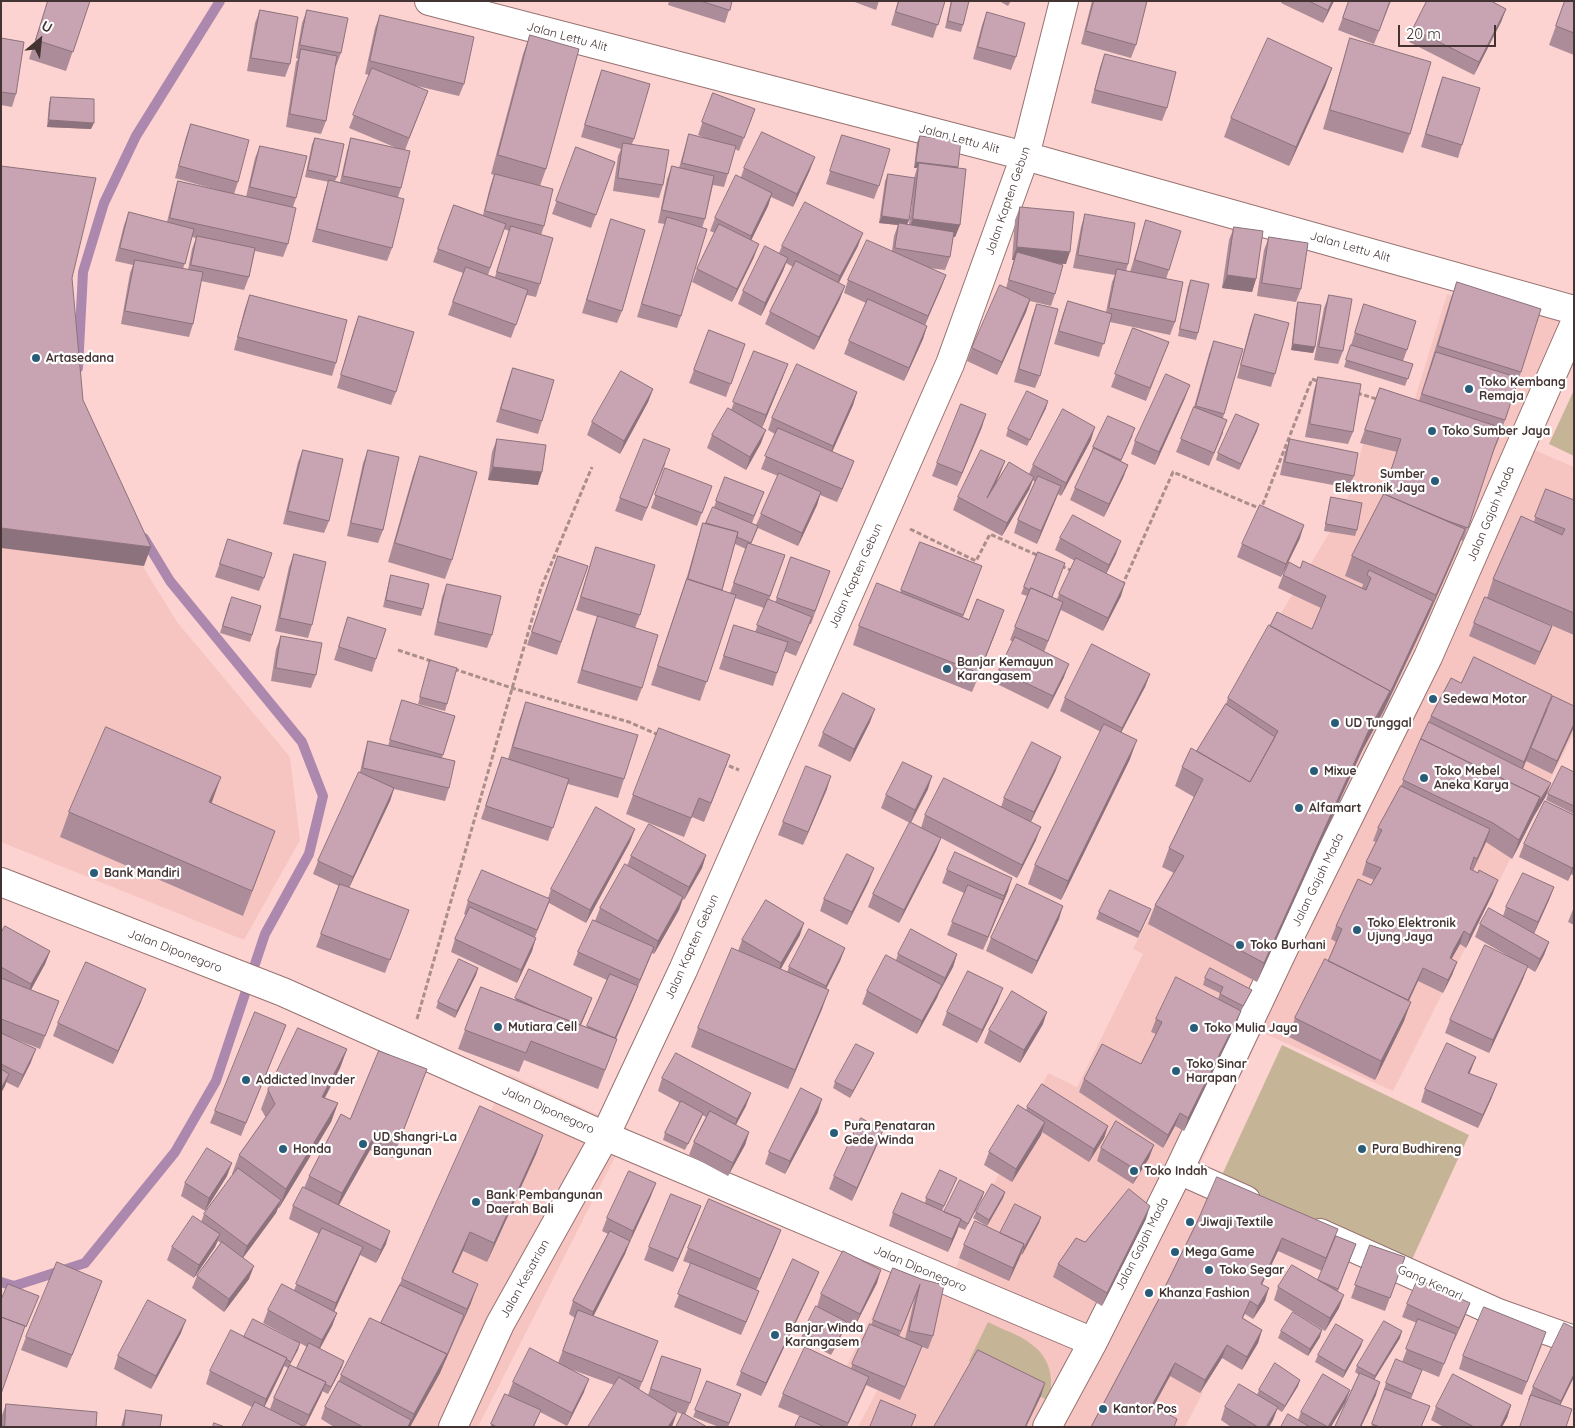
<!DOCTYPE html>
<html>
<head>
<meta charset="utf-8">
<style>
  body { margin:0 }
  #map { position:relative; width:1575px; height:1428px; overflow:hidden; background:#fcd3d0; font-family:Quicksand,sans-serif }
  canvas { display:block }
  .frame { position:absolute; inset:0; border:2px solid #433332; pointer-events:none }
  .north { position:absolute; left:15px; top:15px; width:50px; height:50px; -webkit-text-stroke:4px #fff; paint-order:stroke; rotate:28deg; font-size:14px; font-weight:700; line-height:20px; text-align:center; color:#433332 }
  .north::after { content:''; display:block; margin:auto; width:18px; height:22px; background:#433332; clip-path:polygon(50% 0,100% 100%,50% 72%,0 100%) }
  .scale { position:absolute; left:1398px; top:25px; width:98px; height:22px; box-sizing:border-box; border:2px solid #433332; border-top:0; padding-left:6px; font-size:15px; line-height:18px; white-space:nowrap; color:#433332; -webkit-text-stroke:4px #fff; paint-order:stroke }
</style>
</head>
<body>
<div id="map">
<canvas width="1575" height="1428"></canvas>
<div class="frame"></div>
<div class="north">U</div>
<div class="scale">20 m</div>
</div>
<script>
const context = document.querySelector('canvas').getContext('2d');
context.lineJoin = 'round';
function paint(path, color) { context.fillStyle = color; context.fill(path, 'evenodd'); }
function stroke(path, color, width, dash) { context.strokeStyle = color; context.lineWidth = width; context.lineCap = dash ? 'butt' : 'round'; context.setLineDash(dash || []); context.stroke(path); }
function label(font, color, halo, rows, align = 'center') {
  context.font = font + ' Quicksand,sans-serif'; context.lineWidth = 4.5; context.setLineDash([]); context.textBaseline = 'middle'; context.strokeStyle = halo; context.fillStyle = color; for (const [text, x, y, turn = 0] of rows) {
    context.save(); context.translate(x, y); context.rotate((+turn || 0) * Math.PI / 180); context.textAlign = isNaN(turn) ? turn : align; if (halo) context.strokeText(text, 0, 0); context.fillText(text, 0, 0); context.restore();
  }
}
paint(new Path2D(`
  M1,175L73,268L60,342L108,495L145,570L177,622L290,757L300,840L244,940L1,842Z
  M1447,294L1564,320L1513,441L1574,467V733L1393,1091L1261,1032L1195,1176L1261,1208L1173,1376L1203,1392L1185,1427H858L880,1385L844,1371L903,1253L953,1274L991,1190L1048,1073L1077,1087L1143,954L1133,949L1215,789L1186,772L1346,505L1377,394L1413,405Z
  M509,1074L629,1129L478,1427H336Z`), '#f6c5c2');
paint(new Path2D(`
  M1574,390V456L1549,444Z
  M1282,1045L1469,1135L1409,1266L1221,1177Z
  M988,1322C1001,1329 1021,1335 1031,1344C1051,1358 1054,1379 1049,1401L969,1361Z`), '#c6b496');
stroke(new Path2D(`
  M78,368L83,272L104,203L136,136L220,1
  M1,1282L14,1286L85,1263L175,1152L216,1081L265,934L309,854L323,796L302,742L170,581L144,538`), '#ac88ae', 10);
const minor = new Path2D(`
  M429,1L1025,156L1574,310
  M1,882L283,992L605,1136L1093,1342
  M1179,1170L1246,1200
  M1320,1233L1498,1313L1574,1340
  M453,1427L500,1324L605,1136L683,970L950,364L1025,156L1064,1
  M1047,1427L1093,1342L1179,1170L1286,944L1428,657L1574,325`);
stroke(minor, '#977270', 30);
stroke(new Path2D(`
  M1357,393L1380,400
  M910,529L976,561L990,534L1039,556
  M1061,566L1073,571
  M1122,586L1173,472L1261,509L1312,379L1320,382
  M398,650L434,662
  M454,669L512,688L629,722L659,735
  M722,763L739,770
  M417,1019L541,588L592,467`), '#ab8d8b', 3, [5, 2.5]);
stroke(minor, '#fff', 28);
paint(new Path2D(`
  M48,1H90L66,71L29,59Z
  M669,1H732L725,23L668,5Z
  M852,1H879L876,10Z
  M898,1H945L933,38L891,25Z
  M951,1H969L963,25L961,32L945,28Z
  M999,1H1011L1008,6Z
  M1092,1H1147L1136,45L1131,58L1081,44Z
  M1282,1H1334L1323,23L1281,3Z
  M1349,1H1391L1374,44L1338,30Z
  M1427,1H1495L1494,3L1506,9L1501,22L1474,75L1409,42L1413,29Z
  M1565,1H1574V55L1549,45Z
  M260,10L290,64L285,77L247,71L255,23Z
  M307,10L341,53L336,66H335L326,121L321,134L286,127L296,62L298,59L296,58L302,23Z
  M987,12L1016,57L1011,70L973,59L982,25Z
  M380,15L464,84L459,96L417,86L428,91L405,150L401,188L398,197L392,248L387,261L312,242L325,192L329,182L305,177L312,144L315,138L337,177L335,181L340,182L347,151L351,138L399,149L349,128L370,75L365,74L375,28Z
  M530,35L546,169L540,186L544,226L541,235L540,284L536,297L527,295L511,338L448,315L463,273L433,262L454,205L483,215L490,187L494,175L491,174L523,54ZM504,229L509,231L495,277L488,275Z
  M1,38L16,94L12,107L1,105Z
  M1350,38L1410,134L1403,153L1323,129L1344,58Z
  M1105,54L1167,108L1162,121L1091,103L1100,67Z
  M1332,68L1325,87L1289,166L1224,137L1231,118Z
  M602,70L634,139L632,144L663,185L659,198L613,191L618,156L621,149L581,137L597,83Z
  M1443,77L1462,145L1458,158L1421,147L1438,90Z
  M713,93L755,109L739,151L735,149L728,174L724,187L713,185L705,219L702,228L681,316L677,328L637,317L665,224L658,223L667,179L672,166L679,168L685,147L689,134L707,139L698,135Z
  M51,97L91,129L47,127L49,103Z
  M191,124L238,182L234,194L246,197L255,158L260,146L296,198L293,207L288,244L283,257L255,251L249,277L244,290L201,281L193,324L189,337L121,324L130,273L133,265L115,261L124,225L129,212L167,222L174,194L178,181L221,191L175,178L186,137ZM192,237L196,238L192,249L188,270L183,269Z
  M842,135L879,186L874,199L826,184Z
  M920,136L958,167L960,225L955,237H953L950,257L945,270L929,268L946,275L941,288L925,325L927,326L923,339L904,381L844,354L849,341L866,303L844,293L848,280L892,251L894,236L898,225L879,223L885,181L888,174L914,178L917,168H914L917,142ZM913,192L911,212L909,224H907L909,220Z
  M576,147L615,162L591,228L552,214Z
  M744,168L810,170L793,207L771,197L768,206L751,240L754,257L732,302L692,282L697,269L715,233L710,231L715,218L741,177Z
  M1020,207L1066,264H1060L1055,294L1051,306L1030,301L1026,312L997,375L967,361L972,348L1006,288L1014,260H1012L1015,220Z
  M1085,214L1128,264L1126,271L1130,272L1146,220L1169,270L1166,279L1175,322L1170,335L1110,322L1099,357L1054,344L1063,314L1068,301L1106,312L1112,282L1115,275L1073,268L1081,227Z
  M611,219L622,311L617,323L582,313L607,232Z
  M1234,227L1256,279L1252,292L1222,288L1229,240Z
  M1269,237L1301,289L1296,302L1257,296L1264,250Z
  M782,246H858L839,283L840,299L814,350L765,324L770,312L793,267L786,263L783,271L761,316L738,304L743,291L779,253Z
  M1191,280L1198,333L1196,340L1178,336L1188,287Z
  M1457,282L1521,372L1498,441L1491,457L1463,541L1461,540L1429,614L1384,710L1362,751L1257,982L1148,924L1155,905L1174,873L1162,867L1169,848L1194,797L1175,786L1182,767L1197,751L1226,704L1228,698L1312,629L1321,608L1278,588L1283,575L1300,568L1362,588L1363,584L1345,576L1352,556L1382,498L1397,452L1360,443L1380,388L1419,401L1450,301Z
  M250,295L336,363L332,376L234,350L245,308Z
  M1329,295L1343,351L1338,364L1314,360L1324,308Z
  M1298,302L1315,347L1313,353L1291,350L1296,309Z
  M1037,304L1040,376L1035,388L1014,382L1032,317Z
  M1364,304L1407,350L1403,361L1413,364L1405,386L1344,367Z
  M1255,314L1275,374L1271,387L1237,378L1250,327Z
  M359,316L396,392L391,405L337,388L354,329Z
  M1133,328L1169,342L1146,401L1111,387Z
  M709,330L745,344L726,397L689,383Z
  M1214,341L1224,414L1223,418V433L1209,466L1176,452L1194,407L1209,354Z
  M754,351L783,377L762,428L761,443L746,470L707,448L712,435L731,410Z
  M513,368L542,421L538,434L496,422L508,381Z
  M1318,377L1353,432L1348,444L1305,437L1314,390Z
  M653,389L648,402L620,454L587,435L592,422Z
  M857,392L853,405L832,452L854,461L849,474L837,502L820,495L817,505L798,546L758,528L751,544L785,555L769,600L775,603L791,557L830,571L811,624H809L796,656L784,651L773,686L719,669L734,625L755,632L764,608L735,598L700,701L651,685L686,580L699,535L703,523H706L714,507L725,477L764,492L752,523L756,525L761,514L778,476L761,469L775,434L768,430L772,418ZM735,544L746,549L730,593L722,591Z
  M1185,398L1155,465L1131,454L1135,441Z
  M1046,408L1027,446L1006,436L1008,429Z
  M1259,424L1239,470L1216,460L1218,453Z
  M982,427L957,486L932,476L937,463Z
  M1133,435L1121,461L1128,465L1123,478L1104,517L1070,500L1075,488L1091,454L1093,447Z
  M497,439L538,485L488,480L492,452Z
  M1290,439L1354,476L1349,488L1280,475L1285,452Z
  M1091,440L1061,496L1058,494L1037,544L1014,533L1018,520L1035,482L1033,480L1029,490L1002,536L953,510L958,497L1005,461L994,487L1029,474L1033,465Z
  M303,450L329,521L324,533L283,524L298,462Z
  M368,450L383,530L378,543L347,536L363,463Z
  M420,456L452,560L445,579L388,562L413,475Z
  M666,462L642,521L615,511L620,498Z
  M665,468L707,499L697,526L651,508Z
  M1546,489L1574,500V635L1530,616L1552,626L1535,665L1469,636L1474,623L1487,598L1493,579L1534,521Z
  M1331,497L1357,530L1355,536L1324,531L1329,504Z
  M1060,538L1116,554L1106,574L1121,596L1103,631L1061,610L1044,652L1064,677L1048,709L995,683L999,670L1013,642L1010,640L1027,596L1021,594L1038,552L1052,597L1057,599L1075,561L1055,550Z
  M1300,538L1281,577L1237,557L1242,544Z
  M228,539L264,578L259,591L215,577Z
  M920,542L982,566L963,617L997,629L972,692L853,645L859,626L900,593Z
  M596,547L640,615L635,628L642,688L637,701L577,683L593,629L598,617L576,610Z
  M294,554L312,625L308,638L275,631L289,567Z
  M558,556L588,566L557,655L527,645Z
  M391,575L423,609L421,616L383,607L389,581Z
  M447,584L492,635L487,648L434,635L442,597Z
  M229,603L261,606L250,642L220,633Z
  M348,617L376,659L372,672L334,660Z
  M281,636L316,675L311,688L271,681L276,649Z
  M430,660L447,704L445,711L418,704Z
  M1150,674L1145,687L1121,733L1130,759L1061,900L1028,884L1035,865L1101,732L1060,711L1065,698Z
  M1461,683L1547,709L1574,727L1552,774L1526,761L1523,769L1546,796L1534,816L1512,859L1486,842L1473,871L1493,893L1466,948L1460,944L1451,959L1457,962L1452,975L1443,993L1418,981L1409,1001L1404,1021L1375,1080L1289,1037L1295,1018L1328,961L1336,942L1331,939L1336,926L1371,885L1374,880L1362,875L1366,862L1376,842L1373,841L1378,828L1401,786L1431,716Z
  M402,700L455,716L442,758L449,788L445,801L394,789L390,801L349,888L409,910L385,973L316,947L339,886L313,874L318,861L360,772L364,754L368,741L388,746Z
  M526,702L624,779L618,798L568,784L548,841L481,819L502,757L508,759L519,721Z
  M870,722L850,762L818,746L823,733Z
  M730,755L704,822L692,817L684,837L626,814L633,795Z
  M1056,770L1031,822L1036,840L1017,878L941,838L936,851L899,923L868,907L873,894L910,823L881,808L886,795L928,789L911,823L921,828L925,815L1001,807L1004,798Z
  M1574,772V814L1546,800L1548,794Z
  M827,789L803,845L778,835L783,822Z
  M211,802L266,856L243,916L60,837L69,812Z
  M1574,815V876L1571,874L1568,881L1519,857L1524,844Z
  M630,842L586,923L549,903L535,937L532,951L517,983L451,952L455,939L466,915L464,914L468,901L548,898L551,889Z
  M706,855L702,868L684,900L683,899L679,910L654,954L652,953L638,986L633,999L616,1039L610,1058L598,1089L524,1060L519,1072L458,1049L481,987L515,1000L529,969L587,1011L581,1025L587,1027L607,980L573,965L578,952L595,921L600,908L627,866L631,856Z
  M947,870L1008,891L983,950L947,935L964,893L942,883Z
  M869,881L847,925L820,911L824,899Z
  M1554,887L1549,900L1534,934L1549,942L1544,955L1535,972L1527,967L1523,979L1489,1053L1445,1033L1450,1020L1510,957L1475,937L1480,924L1503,916L1506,907Z
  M1574,907V925L1568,922Z
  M1099,912L1148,916L1138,938L1096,919Z
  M1059,919L1032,974L986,951L991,938Z
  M1,933L50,951L45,964L31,990L59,1001L40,1049L10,1037L31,1062L18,1088L6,1082L1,1093Z
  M800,935L780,969L787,972L789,967L845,948L840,961L826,989L822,1009L788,1089L691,1047L698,1028L738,951L742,940Z
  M898,954H957L953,967L917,1034L862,1004L867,991L896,960Z
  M478,968L476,975L455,1018L436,1008L438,1002Z
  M1205,978L1252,990L1249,996L1240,1013L1236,1024L1184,1131L1175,1126L1163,1148L1079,1092L1084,1079L1141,1064L1156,1034L1151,1032L1156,1019L1218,999L1220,993L1203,985Z
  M998,1001L977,1043L942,1025L947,1012Z
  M141,1002L113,1064L53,1036L58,1023Z
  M1043,1024L1020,1063L984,1043L989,1030Z
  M286,1025L241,1136L210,1123L215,1111Z
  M347,1049L340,1068L325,1098L338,1103L331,1122L279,1208H278L276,1213L243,1258L249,1279L224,1312L192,1288L197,1276L221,1243L218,1241L215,1247L194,1278L167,1260L172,1247L201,1222L204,1214L233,1175L232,1174L239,1155L266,1118L261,1109L268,1090Z
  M874,1053L871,1059L850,1098L833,1088L835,1082Z
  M1476,1057L1469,1074L1492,1097L1478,1128L1421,1102L1425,1089Z
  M662,1078L746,1106L736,1125L749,1132L745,1145L728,1176L689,1155L694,1142L706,1117L702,1115L685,1150L663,1140L665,1133L680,1103L658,1091Z
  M420,1088L393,1158L370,1150L339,1205L386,1244L376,1263L360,1255L334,1312L337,1313L332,1326L320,1349L342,1367L328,1394L322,1391L305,1427L252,1407L206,1384L210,1371L244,1337L293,1339L263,1323L268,1310L294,1290L319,1234L289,1219L293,1206L304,1188L309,1176L350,1119ZM300,1343L307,1347L297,1368L290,1365ZM284,1366L288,1368L274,1398L270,1409L264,1406Z
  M1027,1107L1108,1126L1104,1138L1089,1162L1042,1132L1041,1135L1012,1182L984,1165L989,1152L1026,1111Z
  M818,1112L785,1174L765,1164L769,1152Z
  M883,1130L878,1143L852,1201L829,1189L834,1176Z
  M543,1135L536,1154L487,1262L463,1251L453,1272L471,1303L440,1373L410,1427H334L321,1419L325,1407L339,1381L341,1375L381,1323L402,1279Z
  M1101,1148L1149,1158L1133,1184L1097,1161Z
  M227,1176L205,1211L181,1196L185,1183Z
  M954,1184L942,1211L944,1212L984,1192L982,1198L965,1230L958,1227L948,1252L889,1226L893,1213L925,1203L926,1198Z
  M1005,1192L1003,1198L987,1226L973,1218L976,1212Z
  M651,1196L630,1241L625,1254L593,1316L658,1341L639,1390L648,1395L662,1356L690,1403L685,1415L676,1412L614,1385L570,1369L584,1392L567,1426L540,1412L534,1427H490L505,1394L515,1399L508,1395L513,1382L558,1363L575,1318L569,1314L573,1301L608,1234L602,1231L607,1218Z
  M1041,1217L1039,1223L1022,1255L1021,1254L1009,1281L959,1258L964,1245L1000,1233Z
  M696,1219L673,1272L644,1260L649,1247Z
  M1146,1219L1102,1306L1053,1277L1058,1264L1085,1242Z
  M1198,1220L1336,1236L1356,1244L1338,1291L1339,1308L1325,1331L1274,1300L1278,1287L1318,1280L1322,1271L1278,1251L1262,1284L1265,1301L1253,1319L1245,1314L1243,1318L1262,1330L1258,1343L1242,1370L1222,1358L1200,1393L1170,1376L1154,1406L1091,1427L1161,1295Z
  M776,1243L756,1290L759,1291L741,1335L674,1307L691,1264L683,1261L688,1248Z
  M1370,1245L1405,1257L1385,1311L1351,1298Z
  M893,1268L921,1279L933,1336L928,1349L922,1347L900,1400L866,1385L847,1427H795L800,1416L778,1407L783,1394L851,1368L870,1324L871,1325ZM915,1297L905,1339L899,1337Z
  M819,1272L814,1284L761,1396L736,1385L741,1372Z
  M877,1283L855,1326L847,1322L845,1328L831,1355L801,1339L803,1332L817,1307L821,1294Z
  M97,1294L67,1368L21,1350L26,1337Z
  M1470,1303L1465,1316L1454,1341H1453L1439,1377L1422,1370L1411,1399L1422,1427H1371L1385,1390L1384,1389L1386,1383L1402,1362L1417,1323L1402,1317L1407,1304Z
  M1574,1328V1377L1560,1405L1528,1400L1533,1387Z
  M1281,1331L1320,1337L1308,1356L1278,1338Z
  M181,1333L151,1389L114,1369L118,1356Z
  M1400,1338L1374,1380L1376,1395L1361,1427H1335L1359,1375L1355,1372L1357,1366Z
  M1542,1345L1522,1395L1459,1369L1463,1356Z
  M1361,1346L1343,1378L1315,1362L1318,1355Z
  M707,1381L741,1394L728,1427H719L693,1417Z
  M1298,1386L1282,1412L1277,1409L1273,1420L1269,1427H1231L1221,1420L1225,1407L1257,1395L1259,1390Z
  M1350,1390L1345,1403L1331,1427H1281L1298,1420L1301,1412Z
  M6,1404L96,1427H1V1418Z
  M1511,1405L1507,1418L1502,1427H1444L1431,1420L1436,1407Z
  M126,1410L160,1427H121L122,1423Z`), '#ac8c98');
paint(new Path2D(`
  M1332,1H1334L1323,23L1328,10Z
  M1506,9L1501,22L1474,75L1479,62Z
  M1332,68L1325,87L1289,166L1296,147Z
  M49,120L94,123L91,129L47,127Z
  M815,157L810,170L793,207L797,194Z
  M916,162L958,167L955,173L919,163L917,168H914Z
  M772,193L768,206L747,249L751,236Z
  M882,216L909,220L906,227L899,223L898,225L879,223Z
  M913,219L960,225L955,237L908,232Z
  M863,233L858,246L835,289L840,276Z
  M759,244L754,257L732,302L737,289Z
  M1017,247L1070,252L1066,264L1015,260L1017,252L1014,260H1012Z
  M788,258L783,271L761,316L765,303Z
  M946,275L941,288L923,329L928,316Z
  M1227,275L1256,279L1252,292L1222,288Z
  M845,286L840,299L814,350L819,337Z
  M1030,299L1026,312L997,375L1002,362Z
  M927,326L923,339L904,381L909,368Z
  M1293,344L1315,347L1313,353L1291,350Z
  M788,364L783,377L762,428L766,415Z
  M1190,385L1185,398L1155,465L1159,452Z
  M653,389L648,402L620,454L624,441Z
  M857,392L853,405L829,459L833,446Z
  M1048,401L1046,408L1027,446L1030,440Z
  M986,414L982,427L957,486L962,473Z
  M1259,424L1257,431L1239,470L1241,464Z
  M1095,427L1091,440L1061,496L1066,483Z
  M766,430L761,443L746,470L750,457Z
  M854,461L849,474L837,502L842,489Z
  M1005,461L1000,474L983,511L987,498Z
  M1128,465L1123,478L1104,517L1109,504Z
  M493,467L542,472L538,485L488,480Z
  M1034,477L1029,490L1002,536L1007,523Z
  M1061,486L1056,499L1037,544L1041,531Z
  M821,492L817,505L798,546L802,533Z
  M1304,525L1300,538L1281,577L1286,564Z
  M1,528L151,547L144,566L1,548Z
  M1465,529L1458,548L1429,614L1436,595Z
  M1121,541L1116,554L1104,578L1109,565Z
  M1125,583L1121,596L1103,631L1108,618Z
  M1433,601L1429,614L1384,710L1362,751L1257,982L1264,963L1368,732Z
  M1004,610L997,629L972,692L979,673Z
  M812,617L807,630L796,656L801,643Z
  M1552,626L1547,639L1535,665L1540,652Z
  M1069,664L1064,677L1048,709L1053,696Z
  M1150,674L1145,687L1117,740L1122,728Z
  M875,709L870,722L850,762L854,749Z
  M1574,724V727L1552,774L1557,761Z
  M1137,740L1130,759L1061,900L1068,881Z
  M1531,748L1526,761L1517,781L1524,762Z
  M730,755L723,774L704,822L711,803Z
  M1061,757L1056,770L1029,825L1034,812Z
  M831,776L827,789L803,845L808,832Z
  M932,776L928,789L910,823L915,810Z
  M221,777L212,802L200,826L209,802Z
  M1551,783L1546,796L1534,816L1512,859L1519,840L1540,797Z
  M394,788L390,801L348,890L353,877Z
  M1041,827L1036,840L1017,878L1022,865Z
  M635,829L630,842L586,923L590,910Z
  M1490,829L1486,842L1472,871L1477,859Z
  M941,838L936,851L899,923L904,910Z
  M706,855L702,868L684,900L689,887Z
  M1574,866L1571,874L1568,881L1572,868Z
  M874,868L869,881L847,925L852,912Z
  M1012,878L1008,891L983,950L1004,896Z
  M1498,880L1493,893L1466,948L1470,935Z
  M1554,887L1549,900L1533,935L1538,922Z
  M683,897L679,910L654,954L658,941Z
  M1063,906L1059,919L1032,974L1037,961Z
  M804,923L800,935L777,976L781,963Z
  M1464,931L1460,944L1450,962V958L1454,949Z
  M536,938L532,951L517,983L521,970Z
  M1549,942L1544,955L1535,972L1540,959Z
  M654,947L649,960L635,993L640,980Z
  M845,948L840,961L821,999L826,986Z
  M50,951L45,964L27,997L31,984Z
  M957,954L953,967L940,991L945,978Z
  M1457,962L1452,975L1443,993L1448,980Z
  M1528,966L1523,979L1489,1053L1493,1040Z
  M478,968L476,975L455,1018L457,1011Z
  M1423,968L1418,981L1402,1015L1407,1002Z
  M942,985L937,998L917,1034L922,1021Z
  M638,986L633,999L610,1051L615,1038Z
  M1003,988L998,1001L977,1043L982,1030Z
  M146,989L141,1002L113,1064L118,1051Z
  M829,990L822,1009L788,1089L795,1070Z
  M592,998L587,1011L574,1040L579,1027Z
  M1411,1002L1404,1021L1375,1080L1381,1061Z
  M1241,1011L1236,1024L1184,1131L1188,1118Z
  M1047,1012L1043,1024L1020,1063L1024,1050Z
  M36,1049L31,1062L18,1088L23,1075Z
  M347,1049L340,1068L315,1116L322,1097Z
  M874,1053L871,1059L850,1098L853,1091Z
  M1476,1057L1471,1070L1463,1086L1468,1073Z
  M9,1074L5,1086L1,1093V1089Z
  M1497,1084L1492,1097L1478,1128L1483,1115Z
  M751,1093L746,1106L732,1132L737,1119Z
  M822,1099L818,1112L785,1174L790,1161Z
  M338,1103L331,1122L279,1208L286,1189Z
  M703,1113L701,1119L685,1150L688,1144Z
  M1180,1113L1175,1126L1163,1148L1168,1135Z
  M1045,1122L1041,1135L1012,1182L1016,1169Z
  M1108,1126L1104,1138L1089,1162L1094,1149Z
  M883,1130L878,1143L852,1201L857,1188Z
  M377,1131L370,1150L335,1212L342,1193Z
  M749,1132L745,1145L728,1176L733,1163Z
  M543,1135L536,1154L487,1262L494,1243Z
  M1154,1145L1149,1158L1133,1184L1138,1171Z
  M232,1163L227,1176L205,1211L209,1198Z
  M656,1183L651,1196L629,1244L633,1231Z
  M984,1192L982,1198L965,1230Z
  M1005,1192L1003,1198L987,1226L989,1220Z
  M281,1200L276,1213L242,1259L247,1246Z
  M701,1206L696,1219L673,1272L678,1259Z
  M1150,1206L1146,1219L1102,1306L1107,1293Z
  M1041,1217L1039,1223L1022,1255L1024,1248Z
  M961,1219L957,1232L948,1252L952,1239Z
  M781,1230L776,1243L755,1292L760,1279Z
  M390,1231L386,1244L376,1263L381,1250Z
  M470,1232L463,1251L445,1291L452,1272Z
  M220,1234L215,1247L194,1278L199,1265Z
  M1282,1238L1278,1251L1256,1297L1261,1284Z
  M630,1241L625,1254L589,1325L593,1312Z
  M1024,1244L1020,1257L1009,1281L1013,1268Z
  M363,1247L358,1260L332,1316L336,1303Z
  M254,1266L249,1279L224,1312L229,1299Z
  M881,1270L877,1283L855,1326L860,1314Z
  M819,1272L814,1284L761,1396L766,1383Z
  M102,1281L97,1294L67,1368L72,1355Z
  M478,1284L471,1303L460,1328L467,1309Z
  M1269,1288L1265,1301L1253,1319L1258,1306Z
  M759,1291L754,1304L741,1335L746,1322Z
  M1344,1295L1339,1308L1325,1331L1330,1318Z
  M1470,1303L1465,1316L1454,1341L1459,1328Z
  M337,1313L332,1326L317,1353L322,1340Z
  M464,1315L440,1373L410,1427H408L414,1414Z
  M186,1320L181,1333L151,1389L156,1376Z
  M847,1322L845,1328L831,1355L834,1348Z
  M1262,1330L1258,1343L1242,1370L1247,1357Z
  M1322,1330L1320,1337L1308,1356L1310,1349Z
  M1402,1331L1400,1338L1372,1383L1375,1376Z
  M1363,1340L1361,1346L1343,1378L1345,1371Z
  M300,1343L298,1350L288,1368L291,1362Z
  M1227,1345L1222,1358L1200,1393L1205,1380Z
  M922,1346L917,1359L900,1400L905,1387Z
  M287,1358L282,1371L262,1412L266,1399Z
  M344,1361L342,1367L328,1394L331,1387Z
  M1175,1363L1170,1376L1147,1418L1152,1405Z
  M1574,1374V1377L1556,1414L1561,1401Z
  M869,1377L864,1390L847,1427Z
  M589,1379L584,1392L567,1426L572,1413Z
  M1300,1380L1298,1386L1282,1412L1285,1406Z
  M326,1382L321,1395L305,1427L309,1415Z
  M1380,1382L1376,1395L1361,1427H1360Z
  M1045,1383L1041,1396L1026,1427H1025Z
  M1350,1390L1345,1403L1331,1427H1328Z
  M1511,1405L1507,1418L1502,1427H1500Z
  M1278,1407L1273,1420L1269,1427H1266Z
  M677,1413L672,1427H668Z`), '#8c727c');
const building = new Path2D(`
  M48,1H90L73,52L36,40Z
  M701,1H732L730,10Z
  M899,1H945L938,25L896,12Z
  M952,1H969L963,25L948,21Z
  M1094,1H1147L1136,45L1086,31Z
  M1309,1H1332L1328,10Z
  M1349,1H1390L1379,31L1343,18Z
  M1427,1H1491L1506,9L1479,62L1413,29Z
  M1565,1H1574V33L1556,26Z
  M260,10L298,17L290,64L251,58Z
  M307,10L348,18L341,53L300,45Z
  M987,12L1025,23L1016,57L978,47Z
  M380,15L474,37L464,84L370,61Z
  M530,35L579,49L546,169L498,155Z
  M1,38L24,42L16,94L1,92Z
  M1268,38L1332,68L1296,147L1231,118Z
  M1350,38L1431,62L1410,134L1330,110Z
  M301,49L337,56L326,121L290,114Z
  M1105,54L1176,72L1167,108L1095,90Z
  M372,68L428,91L409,138L353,115Z
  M602,70L650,84L634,139L585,125Z
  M1443,77L1480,88L1462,145L1426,134Z
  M713,93L755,109L744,138L702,122Z
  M51,97L94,99V123L49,120Z
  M191,124L249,140L238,182L179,166Z
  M762,132L815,157L797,194L744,168Z
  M689,134L736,146L728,174L682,163Z
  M842,135L890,149L879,186L830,171Z
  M920,136L961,141L958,167L916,162Z
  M315,138L344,144L337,177L308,170Z
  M351,138L410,151L401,188L343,176Z
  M623,143L669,150L663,185L618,178Z
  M260,146L307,156L296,198L250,187Z
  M576,147L615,162L596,215L556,201Z
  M919,163L966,169L960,225L913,219Z
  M1,166L96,178L72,278L83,400L151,547L1,528Z
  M672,166L714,176L705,219L662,210Z
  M495,174L553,189L544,226L485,211Z
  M888,174L915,178L909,220L882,216Z
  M736,175L772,193L751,236L715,218Z
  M329,180L404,199L392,248L317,229Z
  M178,181L296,208L288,244L170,218Z
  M805,202L863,233L840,276L782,246Z
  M454,205L506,224L490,268L438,249Z
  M1020,207L1074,212L1070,252L1017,247Z
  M129,212L194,229L185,264L120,248Z
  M1085,214L1135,223L1128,264L1078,255Z
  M667,217L707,229L681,316L642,304Z
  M611,219L645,230L622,311L587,300Z
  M1146,220L1181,231L1169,270L1135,260Z
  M899,223L954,232L950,257L895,248Z
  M719,224L759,244L737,289L697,269Z
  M511,226L553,238L540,284L497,272Z
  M1234,227L1263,231L1256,279L1227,275Z
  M197,236L255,248L249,277L191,265Z
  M1269,237L1308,243L1301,289L1262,283Z
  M867,240L946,275L928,316L848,280Z
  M765,246L788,258L765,303L743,291Z
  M1017,252L1063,265L1055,294L1009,280Z
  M135,260L203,272L193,324L125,311Z
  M796,261L845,286L819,337L770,312Z
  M466,267L528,290L516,325L453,302Z
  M1117,269L1183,282L1175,322L1109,308Z
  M1191,280L1209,284L1198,333L1180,329Z
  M1457,282L1541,309L1521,372L1438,346Z
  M1000,285L1030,299L1002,362L972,348Z
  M250,295L347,320L336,363L238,337Z
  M1329,295L1352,299L1343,351L1319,347Z
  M868,299L927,326L909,368L849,341Z
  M1068,301L1112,314L1104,344L1059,331Z
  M1298,302L1321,305L1315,347L1293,344Z
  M1037,304L1058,309L1040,376L1019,369Z
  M1364,304L1416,321L1407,350L1355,333Z
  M1255,314L1289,323L1275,374L1241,365Z
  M359,316L414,332L396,392L341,375Z
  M1133,328L1169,342L1150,388L1115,374Z
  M709,330L745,344L731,384L694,370Z
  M1214,341L1243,349L1224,414L1196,406Z
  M1351,345L1413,364L1408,379L1346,360Z
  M754,351L788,364L766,415L733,402Z
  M1436,352L1519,378L1505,420L1422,394Z
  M797,364L857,392L833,446L772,418Z
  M513,368L554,380L542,421L501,409Z
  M621,371L653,389L624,441L592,422Z
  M1166,374L1190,385L1159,452L1135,441Z
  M1318,377L1361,384L1353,432L1310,424Z
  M1380,388L1502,428L1494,449L1468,528L1448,521L1384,494L1383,495L1401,439L1365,430Z
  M1027,391L1048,401L1030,440L1008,429Z
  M961,404L986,414L962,473L937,463Z
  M1194,407L1227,420L1214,453L1181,439Z
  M728,408L766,430L750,457L712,435Z
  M1063,409L1095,427L1066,483L1033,465Z
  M1236,414L1259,424L1241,464L1218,453Z
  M1108,416L1135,428L1121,460L1093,447Z
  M778,428L854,461L842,489L765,456Z
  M497,439L546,445L542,472L493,467Z
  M644,439L670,449L647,508L620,498Z
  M1290,439L1358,453L1354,476L1285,462Z
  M1094,448L1128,465L1109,504L1075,488Z
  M303,450L343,459L329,521L288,511Z
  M368,450L399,457L383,530L351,523Z
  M981,450L1005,461L987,498L1009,462L1034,477L1007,523L958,497Z
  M420,456L477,472L452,560L395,543Z
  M665,468L712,486L702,513L655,495Z
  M779,473L821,492L802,533L761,514Z
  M1038,476L1061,486L1041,531L1018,520Z
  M725,477L764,492L754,516L716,501Z
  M1546,489L1574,500V613L1493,579L1521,516L1562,535L1565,529L1535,517Z
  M1384,494L1465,529L1436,595L1352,556Z
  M1331,497L1362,503L1357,530L1326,524Z
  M1260,505L1304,525L1286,564L1242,544Z
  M713,507L758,526L751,543L737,537L738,532L706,523Z
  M1073,515L1121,541L1109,565L1060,538Z
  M703,523L738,532L722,590L688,579Z
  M228,539L272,553L264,578L220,564Z
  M920,542L982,566L963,615L901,590Z
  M748,543L785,555L770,596L734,583Z
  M596,547L655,565L640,615L581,597Z
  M1038,552L1065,563L1052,597L1031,588L1030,590L1024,587Z
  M294,554L326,562L312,625L280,618Z
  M558,556L588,566L561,642L532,632Z
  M791,557L830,571L815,611L777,598Z
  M1076,558L1125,583L1108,618L1059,594Z
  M1303,561L1366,590L1371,578L1367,575L1369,570L1433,601L1388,697L1390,691L1270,626L1277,612L1312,629L1326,596L1283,575L1289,562L1300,568Z
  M391,575L429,584L423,609L386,600Z
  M687,579L736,595L707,682L658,666Z
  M877,583L969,620L977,599L1004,610L979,673L859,626Z
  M447,584L501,596L492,635L438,622Z
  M1031,588L1063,602L1048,641L1015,627Z
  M232,597L261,606L252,635L223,626Z
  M1485,597L1552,626L1540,652L1474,623Z
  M768,599L812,617L801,643L757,625Z
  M598,616L658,635L642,688L582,670Z
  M348,617L386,629L376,659L339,647Z
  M734,625L788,642L777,673L724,656Z
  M1269,625L1390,691L1368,732L1264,963L1155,905L1184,856L1169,848L1203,779L1182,767L1191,748L1250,782L1278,731L1228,698Z
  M281,636L322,643L316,675L276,668Z
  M1015,637L1069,664L1053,696L999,670Z
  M1092,644L1150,674L1122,728L1065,698Z
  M1474,657L1552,695L1524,762L1431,716L1451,678L1461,683Z
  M430,660L457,668L447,704L420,697Z
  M843,693L875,709L854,749L823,733Z
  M1553,696L1574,706V724L1557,761L1531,748Z
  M402,700L455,716L443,755L390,740Z
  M526,702L638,735L624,779L513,747Z
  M1226,704L1275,737L1250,782L1197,751Z
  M1429,722L1551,783L1538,803L1540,797L1421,739Z
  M1104,724L1137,740L1068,881L1035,865Z
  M106,727L221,777L209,802L275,831L252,891L69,812Z
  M659,728L730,755L711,803L699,798L691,818L633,795Z
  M1421,739L1540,797L1519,840L1493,823L1403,780Z
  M368,741L455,761L449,788L363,768Z
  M1032,742L1061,757L1034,812L1004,798Z
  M502,757L569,779L553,828L486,806Z
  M903,762L932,776L915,810L886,795Z
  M806,766L831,776L808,832L783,822Z
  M1562,766L1574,772V806L1548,794Z
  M359,772L394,788L353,877L318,861Z
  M944,778L1041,827L1022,865L925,815Z
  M1401,786L1490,829L1477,859L1474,857L1470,869L1478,873L1479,870L1498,880L1470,935L1464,931L1454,949L1450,958L1457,962L1448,980L1423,968L1408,1000L1328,961L1342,929L1336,926L1358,879L1371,885L1381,868L1366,862L1382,830L1378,828Z
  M1545,801L1574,815V866L1572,868L1524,844Z
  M596,807L635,829L590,910L551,889Z
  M910,822L941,838L904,910L873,894Z
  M649,824L706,855L689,887L631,856Z
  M955,852L1012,878L1004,896L947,870Z
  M847,854L874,868L852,912L824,899Z
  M625,864L683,897L658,941L600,908Z
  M482,870L550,899L537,930L468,901Z
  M1523,873L1554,887L1538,922L1506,907Z
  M340,884L409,910L390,960L321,934Z
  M1017,884L1063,906L1037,961L991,938Z
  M968,885L1003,900L988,937L952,922Z
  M1110,890L1151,909L1140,932L1099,912Z
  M766,900L804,923L781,963L742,940Z
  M470,907L536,938L521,970L455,939Z
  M1489,908L1549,942L1540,959L1480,924Z
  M593,920L654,947L640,980L578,952Z
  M5,926L50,951L31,984L1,967V933Z
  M809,929L845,948L826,986L789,967Z
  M911,929L957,954L945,978L898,954Z
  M1485,945L1528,966L1493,1040L1450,1020Z
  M732,948L829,990L795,1070L698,1028Z
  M886,955L942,985L922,1021L867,991Z
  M459,959L478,968L457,1011L438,1002Z
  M1325,959L1411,1002L1381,1061L1295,1018Z
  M86,962L146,989L118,1051L58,1023Z
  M1210,968L1252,990L1243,1006L1220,994L1223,987L1205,978Z
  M529,969L592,998L580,1025L539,1009L515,998Z
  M968,971L1003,988L982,1030L947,1012Z
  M610,974L638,986L615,1038L587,1026Z
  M1176,977L1241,1011L1188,1118L1180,1113L1168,1135L1084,1079L1102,1044L1141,1064L1162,1022L1156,1019Z
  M1,978L59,1001L45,1036L1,1019Z
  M481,987L617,1039L605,1070L531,1041L526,1053L465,1030Z
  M1012,991L1047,1012L1024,1050L989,1030Z
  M255,1012L286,1025L246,1123L215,1111Z
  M298,1028L347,1049L322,1097L338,1103L286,1189L239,1155L275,1104L268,1090Z
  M1,1033L36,1049L23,1075L1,1064Z
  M1447,1043L1476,1057L1468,1073L1497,1084L1483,1115L1425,1089Z
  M856,1044L874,1053L853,1091L835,1082Z
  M379,1051L427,1069L400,1139L377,1131L342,1193L309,1176L341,1114L350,1119Z
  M676,1053L751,1093L737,1119L662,1078Z
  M1,1069L9,1074L1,1089Z
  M1042,1084L1108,1126L1094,1149L1027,1107Z
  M801,1088L822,1099L790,1161L769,1152Z
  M681,1101L703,1113L688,1144L665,1133Z
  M1018,1105L1045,1122L1016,1169L989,1152Z
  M480,1106L543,1135L494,1243L470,1232L452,1272L478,1284L467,1309L402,1279Z
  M710,1111L749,1132L733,1163L694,1142Z
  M861,1118L883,1130L857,1188L834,1176Z
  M1116,1121L1154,1145L1138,1171L1101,1148Z
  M207,1148L232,1163L209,1198L185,1183Z
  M238,1168L281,1200L247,1246L204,1214Z
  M940,1170L957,1178L944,1206L926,1198Z
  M629,1171L656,1183L633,1231L607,1218Z
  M1217,1177L1338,1229L1326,1258L1282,1238L1261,1284L1269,1288L1258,1306L1250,1301L1242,1318L1262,1330L1247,1357L1227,1345L1205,1380L1175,1363L1152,1405L1177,1419L1174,1427H1091L1161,1295L1198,1220Z
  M960,1180L984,1192L968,1224L961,1220V1219L944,1212Z
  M992,1184L1005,1192L989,1220L976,1212Z
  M303,1187L390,1231L381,1250L293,1206Z
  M1129,1189L1150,1206L1107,1293L1058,1264L1076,1238L1085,1242Z
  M902,1193L961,1219L952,1239L893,1213Z
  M671,1194L701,1206L678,1259L649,1247Z
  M709,1199L781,1230L760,1279L688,1248Z
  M1015,1204L1041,1217L1024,1248H1023L1024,1244L1000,1233Z
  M193,1216L220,1234L199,1265L172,1247Z
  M975,1221L1024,1244L1013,1268L964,1245Z
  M322,1228L363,1247L336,1303L296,1284Z
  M610,1231L630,1241L593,1312L573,1301Z
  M1336,1236L1356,1244L1338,1289L1318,1280Z
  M222,1242L254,1266L229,1299L197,1276Z
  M1370,1245L1405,1257L1390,1298L1355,1285Z
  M843,1251L881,1270L860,1314L821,1294Z
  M793,1259L819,1272L766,1383L741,1372Z
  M57,1262L102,1281L72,1355L26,1337Z
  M691,1263L759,1291L746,1322L678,1294Z
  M1292,1265L1344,1295L1330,1318L1278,1287Z
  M893,1268L921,1279L944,1285L933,1336L909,1331L920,1284L901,1331L873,1320Z
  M1418,1279L1470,1303L1459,1328L1407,1304Z
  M8,1284L39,1296L26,1327L25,1326L1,1317V1300Z
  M282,1284L337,1313L322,1340L268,1310Z
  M400,1285L464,1315L445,1360L447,1354L381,1323Z
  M148,1300L186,1320L156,1376L118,1356Z
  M816,1306L847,1322L834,1348L803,1332Z
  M1484,1307L1546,1332L1527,1382L1463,1356Z
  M578,1310L658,1341L642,1382L563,1351Z
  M1293,1312L1322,1330L1310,1349L1281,1331Z
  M1,1317L25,1326L1,1394Z
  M370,1318L447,1354L414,1414L341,1375Z
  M253,1319L300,1343L291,1362L286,1359L287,1358L244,1337Z
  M1418,1319L1456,1334L1444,1364L1406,1349Z
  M1384,1321L1402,1331L1375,1376L1357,1366Z
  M1564,1323L1574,1328V1374L1561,1401L1533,1387Z
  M870,1324L922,1346L905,1387L852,1364Z
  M1336,1324L1363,1340L1345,1371L1318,1355Z
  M231,1330L287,1358L266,1399L210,1371Z
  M309,1343L344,1361L331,1387L325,1384L326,1382L297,1368Z
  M805,1347L869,1377L848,1423L783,1394Z
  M530,1348L589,1379L572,1413L513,1382Z
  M978,1350L1045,1383L1025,1427H934Z
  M662,1356L701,1369L690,1403L651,1389Z
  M1396,1359L1422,1370L1412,1394L1386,1383Z
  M1275,1363L1300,1380L1285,1406L1259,1390Z
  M290,1365L326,1382L309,1415L274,1398Z
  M1360,1373L1380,1382L1360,1427H1335Z
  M1323,1374L1350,1390L1328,1427L1301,1412Z
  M1453,1374L1511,1405L1500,1427H1474L1436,1407Z
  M619,1377L677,1413L668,1427H588Z
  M339,1381L411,1420L408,1427H363L325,1407Z
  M707,1381L741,1394L729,1423L695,1410Z
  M1239,1384L1278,1407L1266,1427H1258L1225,1407Z
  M1385,1389L1430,1406L1421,1427H1380L1372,1424Z
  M505,1394L541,1410L533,1427H497L491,1424Z
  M1531,1395L1572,1409L1566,1427H1520Z
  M881,1400L916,1415L911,1427H870Z
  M255,1402L305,1427H242Z
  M6,1404L97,1412L96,1427H5Z
  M126,1410L162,1415L160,1427H124Z
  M683,1413L707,1427H676Z
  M1288,1414L1310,1427H1281Z
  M800,1416L825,1427H795Z
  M214,1423L225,1427H213Z`);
paint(building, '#c8a3b1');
stroke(building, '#8c727c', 1);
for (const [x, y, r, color] of [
  [36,358,5,"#295c79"],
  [1469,389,5,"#295c79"],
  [1432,431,5,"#295c79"],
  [1435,481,5,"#295c79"],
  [947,669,5,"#295c79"],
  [1433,699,5,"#295c79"],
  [1335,723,5,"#295c79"],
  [1314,771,5,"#295c79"],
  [1424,778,5,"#295c79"],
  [1299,808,5,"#295c79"],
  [94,873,5,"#295c79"],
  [1357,930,5,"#295c79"],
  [1240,945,5,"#295c79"],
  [498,1027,5,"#295c79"],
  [1194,1028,5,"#295c79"],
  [1176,1071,5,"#295c79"],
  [246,1080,5,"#295c79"],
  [834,1133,5,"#295c79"],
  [363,1144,5,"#295c79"],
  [283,1149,5,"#295c79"],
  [1362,1149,5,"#295c79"],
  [1134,1171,5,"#295c79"],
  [476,1202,5,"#295c79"],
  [1190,1222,5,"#295c79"],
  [1175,1252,5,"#295c79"],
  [1209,1270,5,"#295c79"],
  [1149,1293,5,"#295c79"],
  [775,1335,5,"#295c79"],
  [1103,1409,5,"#295c79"]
]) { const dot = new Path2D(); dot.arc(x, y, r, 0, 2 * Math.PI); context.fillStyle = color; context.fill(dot); stroke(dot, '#fff', 2); }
label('12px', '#433332', '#fff', [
  ["Jalan Lettu Alit",567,37,15],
  ["Jalan Lettu Alit",959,139,15],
  ["Jalan Kapten Gebun",1008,201,-71],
  ["Jalan Lettu Alit",1350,247,16],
  ["Jalan Gajah Mada",1491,514,-67],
  ["Jalan Kapten Gebun",856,576,-66],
  ["Jalan Gajah Mada",1318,880,-64],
  ["Jalan Kapten Gebun",692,947,-66],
  ["Jalan Diponegoro",175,951,21],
  ["Jalan Diponegoro",548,1110,24],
  ["Jalan Gajah Mada",1142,1244,-63],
  ["Jalan Diponegoro",920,1269,23],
  ["Jalan Kesatrian",525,1279,-61],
  ["Gang Kenari",1430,1283,24]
]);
label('bold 12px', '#433332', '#fff', [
  ["Artasedana",46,358],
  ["Toko Kembang",1479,382],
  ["Remaja",1479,396],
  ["Toko Sumber Jaya",1442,431],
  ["Sumber",1425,474,"right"],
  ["Elektronik Jaya",1425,488,"right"],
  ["Banjar Kemayun",957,662],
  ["Karangasem",957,676],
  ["Sedewa Motor",1443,699],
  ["UD Tunggal",1345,723],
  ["Mixue",1324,771],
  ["Toko Mebel",1434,771],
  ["Aneka Karya",1434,785],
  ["Alfamart",1309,808],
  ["Bank Mandiri",104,873],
  ["Toko Elektronik",1367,923],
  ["Ujung Jaya",1367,937],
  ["Toko Burhani",1250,945],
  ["Mutiara Cell",508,1027],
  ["Toko Mulia Jaya",1204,1028],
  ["Toko Sinar",1186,1064],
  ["Harapan",1186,1078],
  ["Addicted Invader",256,1080],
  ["Pura Penataran",844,1126],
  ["Gede Winda",844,1140],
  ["UD Shangri-La",373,1137],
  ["Bangunan",373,1151],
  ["Honda",293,1149],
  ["Pura Budhireng",1372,1149],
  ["Toko Indah",1144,1171],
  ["Bank Pembangunan",486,1195],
  ["Daerah Bali",486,1209],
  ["Jiwaji Textile",1200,1222],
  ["Mega Game",1185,1252],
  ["Toko Segar",1219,1270],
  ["Khanza Fashion",1159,1293],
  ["Banjar Winda",785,1328],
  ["Karangasem",785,1342],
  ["Kantor Pos",1113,1409]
], 'left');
</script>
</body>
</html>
